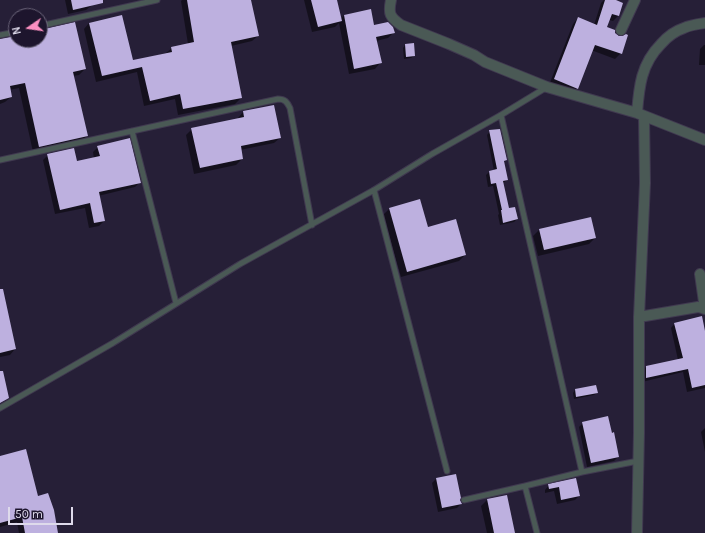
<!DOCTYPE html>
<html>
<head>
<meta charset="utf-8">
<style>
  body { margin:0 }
  #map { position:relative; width:705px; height:533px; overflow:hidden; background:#261f37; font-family:Karla,sans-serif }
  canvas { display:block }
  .north { position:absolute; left:8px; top:8px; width:40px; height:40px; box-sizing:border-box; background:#1d152d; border:1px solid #6a6479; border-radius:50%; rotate:257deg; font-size:11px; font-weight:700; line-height:16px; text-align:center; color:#dedaeb }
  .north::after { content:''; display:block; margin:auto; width:14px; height:18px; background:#fc8fc1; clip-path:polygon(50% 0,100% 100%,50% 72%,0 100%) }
  .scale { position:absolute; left:8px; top:507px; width:65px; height:18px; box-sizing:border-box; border:2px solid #dedaeb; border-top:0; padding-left:5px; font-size:12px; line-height:14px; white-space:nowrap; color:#dedaeb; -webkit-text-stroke:3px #1d152d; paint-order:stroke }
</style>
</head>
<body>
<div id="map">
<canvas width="705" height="533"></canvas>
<div class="north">N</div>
<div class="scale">50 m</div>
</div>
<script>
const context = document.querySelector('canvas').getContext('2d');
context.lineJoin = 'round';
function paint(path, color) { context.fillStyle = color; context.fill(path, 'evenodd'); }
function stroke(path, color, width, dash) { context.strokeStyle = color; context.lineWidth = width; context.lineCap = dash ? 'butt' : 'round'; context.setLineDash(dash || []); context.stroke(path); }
paint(new Path2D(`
  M65,0H91L92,5L86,10L68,14Z
  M182,0H250L258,36L252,41L231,46L241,98L235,104L178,115L175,99L144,106L137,72L96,82L84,29L89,23L132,62L166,53L172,48L188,44L181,1Z
  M304,0H336L341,19L344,15L370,10L373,26L394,32L388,38L376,41L380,63L375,69L349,74L339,23L335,27L312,32Z
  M604,0H613L618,16L613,21L609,20L606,28L621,53L615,59L591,50L577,88L572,93L549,85L573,24L578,18L594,25L601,3Z
  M40,31L85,69L79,75L73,76L87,136L81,141L33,152L19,88L9,90L11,97L5,102L0,104V41L16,36V40H40Z
  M405,45L414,56L411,58L404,59L403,48Z
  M704,45H705V65H699L700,49Z
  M243,112L280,138L274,143L240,150L242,159L236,165L194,174L186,135L192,129L238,119V118Z
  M490,131L506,160L503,163L507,180L503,183L508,210L517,219L514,222L500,225L498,215L499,214L493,186L488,187L486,175L489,172L494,171L487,135Z
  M98,147L140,182L135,187L98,196L104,221L99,226L89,228L85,208L55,214L43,160L48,155L77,163L94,159L93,152Z
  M419,201L427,228L465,255L459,261L401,277L383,215L389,209Z
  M590,218L595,238L589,244L538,256L533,236L539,230Z
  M0,303L15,349L10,355L0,357Z
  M675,323L705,336V388L687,392L683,372L642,382V371L646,367L678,360L671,328Z
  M575,390L597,393L594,395L574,399L573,393Z
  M583,423L618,457L614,461L587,467L579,427Z
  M705,428V452L701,432Z
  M0,457L37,497L57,533H19L17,522L0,527Z
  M455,475L459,501L461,504L457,508L438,512L432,483L436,479Z
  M575,479L579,496L575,500L557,504L554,491L545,493V490L549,485Z
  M506,496L514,533H487L481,506L487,500Z`), '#0007');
paint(new Path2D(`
  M71,0H103V3L73,10Z
  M187,0H251L259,36L231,42L242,98L183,109L180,94L150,101L142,67L102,76L89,23L122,15L133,60L172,52L171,47L194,42Z
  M311,0H337L342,21L318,27Z
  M605,0H616L623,3L619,16L612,14L607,27L615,30V33L619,36H622L626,34L628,35L622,54L595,45L578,89L554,79L578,17L597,25Z
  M371,9L374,25L388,22L393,27L395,33L376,37L382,63L354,69L344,15Z
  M75,22L86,69L73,72L88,136L39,147L25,83L10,86L12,97L0,100V39L16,36V40H40V30Z
  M414,43L415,56L406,57L405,44Z
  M274,105L281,138L241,146L243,159L200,168L191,128L244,117L243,111Z
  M500,129L507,160L504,161L508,180L503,181L509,208L515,207L518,219L503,223L501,210H502L496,183L491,184L489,171L497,169L489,130Z
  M130,138L141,183L99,192L105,221L94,223L90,203L60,210L47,154L74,148L77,161L100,156L97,146Z
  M420,199L428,227L456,219L466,255L407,272L389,208Z
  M591,217L596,238L544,250L539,229Z
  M0,289H3L16,349L0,353Z
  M702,316L705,331V385L692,388L688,369L646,378V366L683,358L674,323Z
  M0,371H3L9,398L0,403Z
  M596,385L598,393L576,397L575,389Z
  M608,416L612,433L614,432L619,457L591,463L582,422Z
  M26,449L38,496L48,493L54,510L58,533H25L22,517L0,523V456Z
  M456,474L461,498L460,500L462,504L442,508L436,478Z
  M576,478L580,496L561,500L559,487L549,489L548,484Z
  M507,495L515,533H494L487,499Z`), '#bdb0df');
const service = new Path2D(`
  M40,26L157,0
  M0,35L16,32
  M501,115L582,472
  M132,131L176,303
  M0,160L278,99C285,99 287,102 290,108L312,225
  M374,190L447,471
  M0,408L113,343L240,264L374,190L432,154L501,115L547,87
  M525,486L537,533
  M464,500L525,486L582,472L638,461`);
const minor = new Path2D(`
  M391,0C388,14 390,17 401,25L449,44L474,55L485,62L532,81L547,87L637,113L705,140
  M621,30L635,0
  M637,113C639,87 641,64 661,44C667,37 675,31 684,28C690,25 698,24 705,23
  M700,274L705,309
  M639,317L698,307L702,308L705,309
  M637,533L639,432V317L645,183L644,116`);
stroke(service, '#403950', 7);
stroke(minor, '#403950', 12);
stroke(service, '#4a5955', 5);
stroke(minor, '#4a5955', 10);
</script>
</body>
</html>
